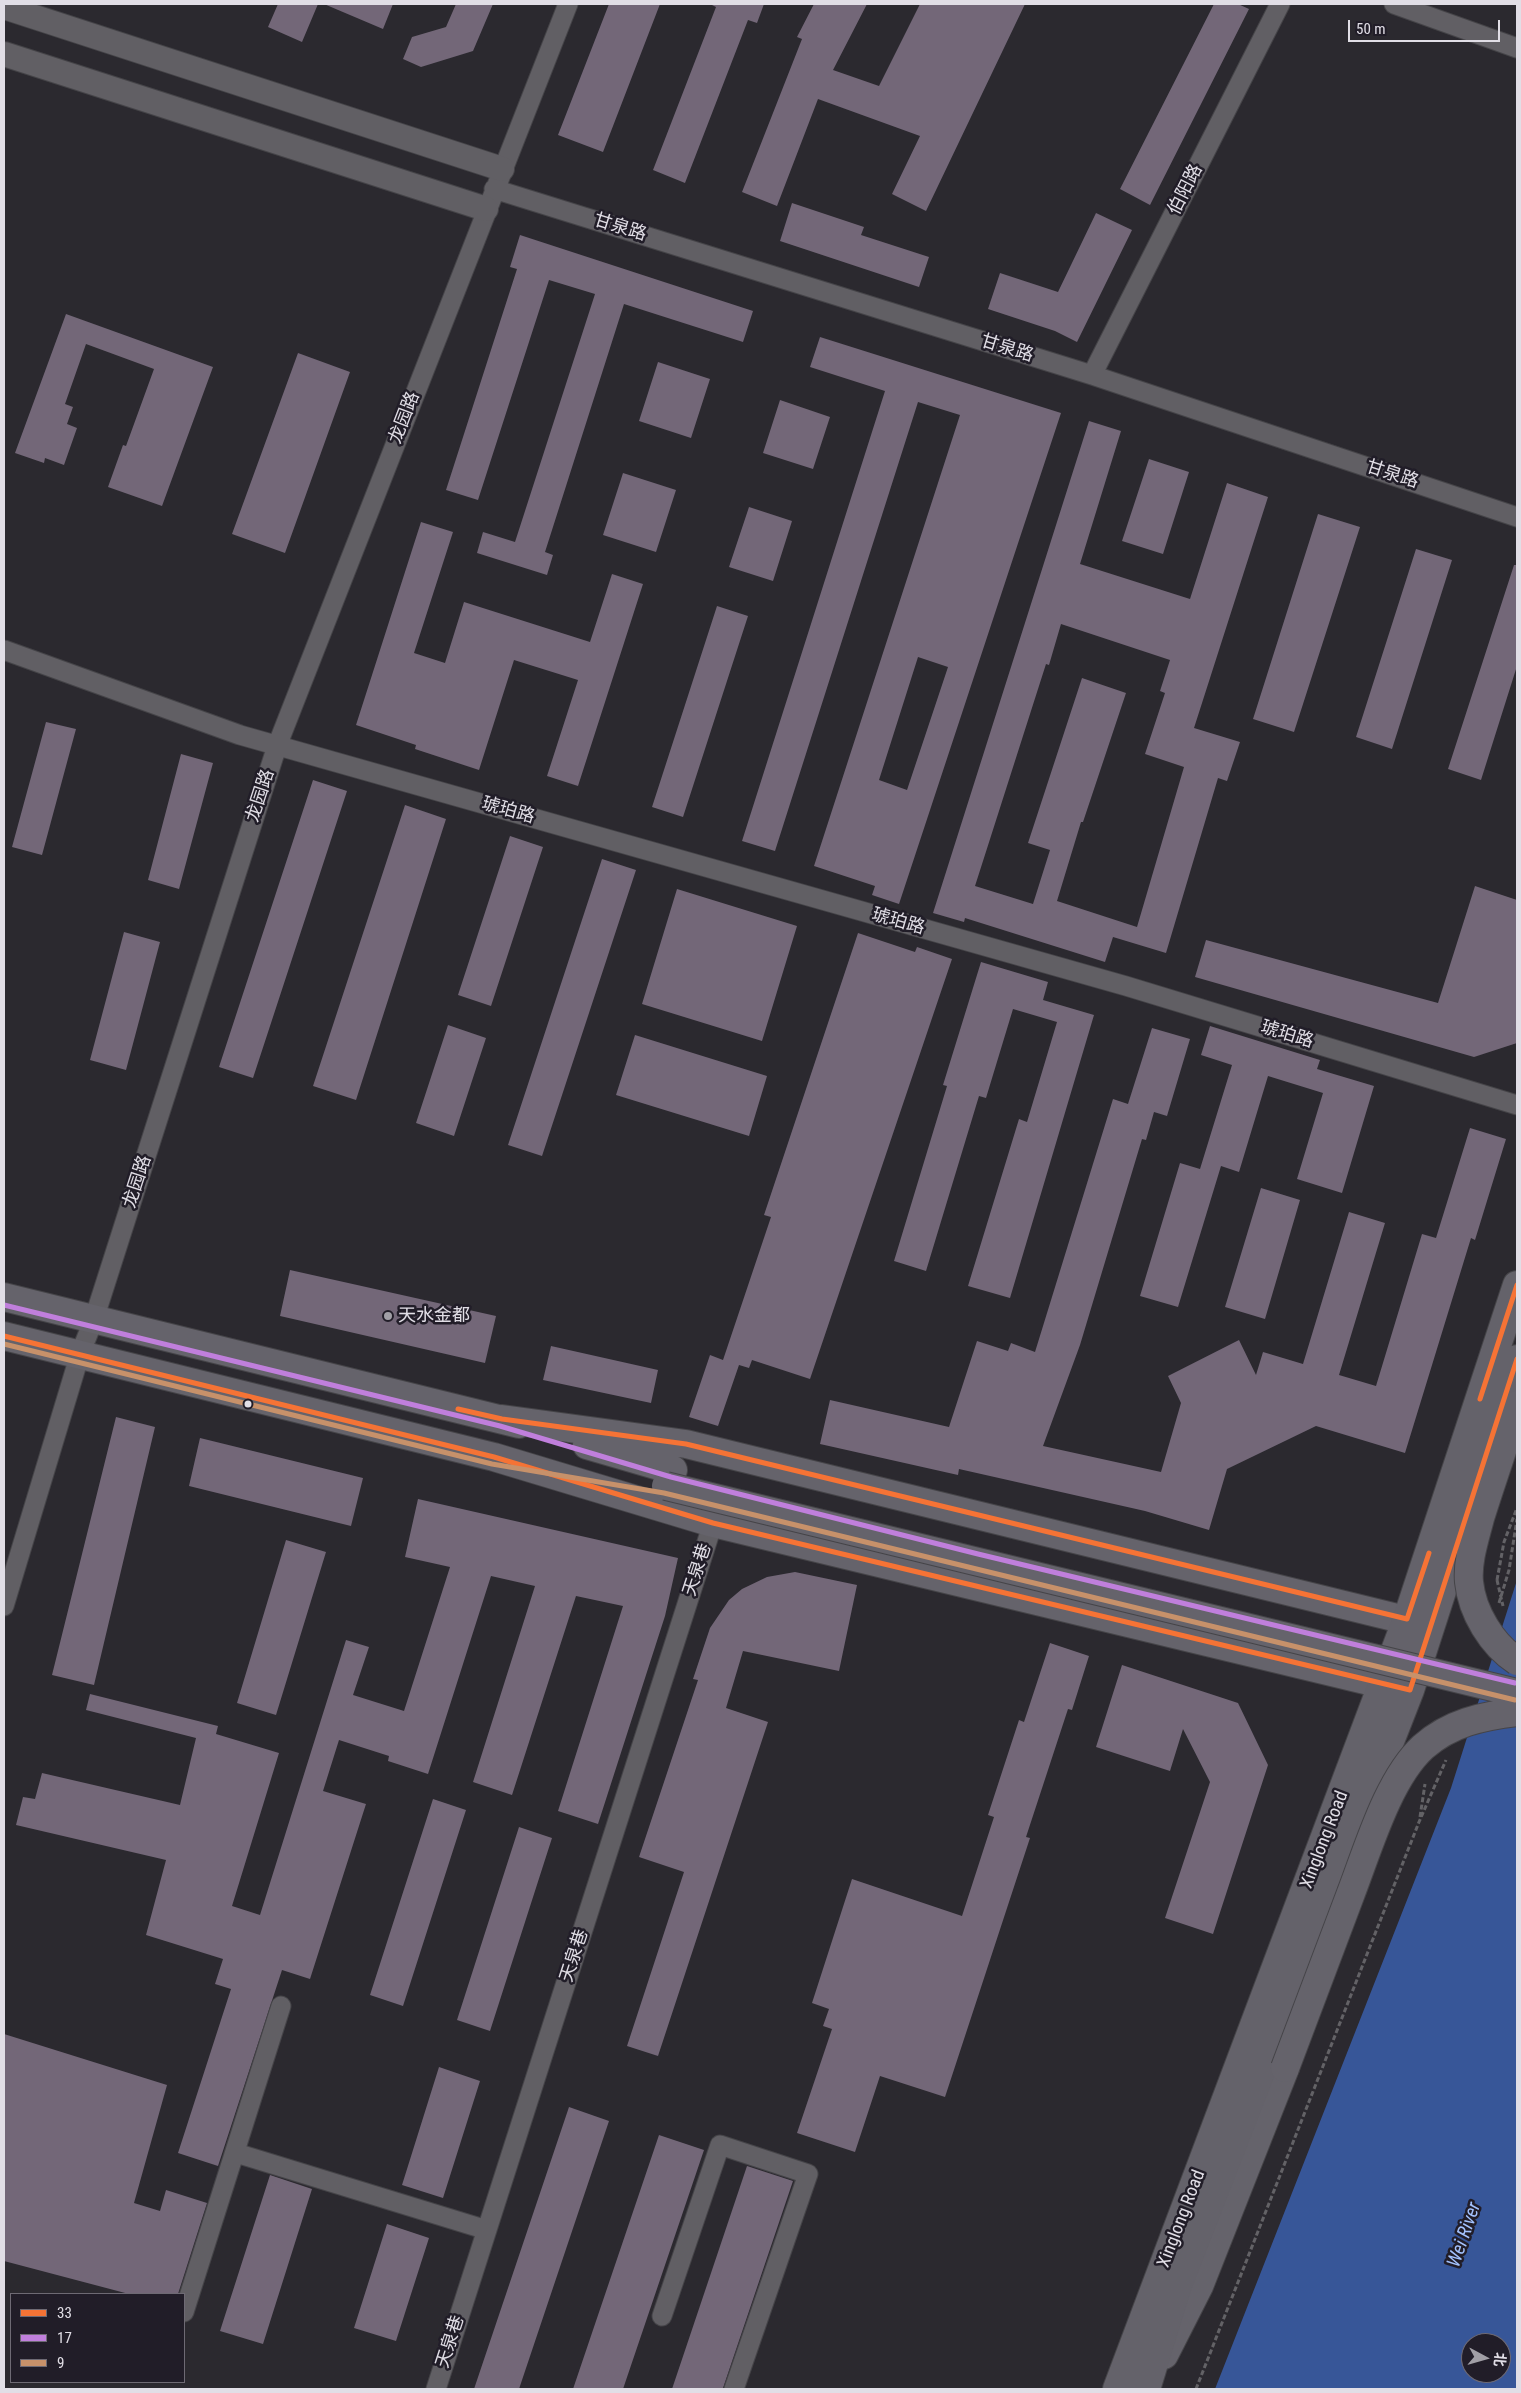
<!DOCTYPE html>
<html>
<head>
<meta charset="utf-8">
<style>
  body { margin:0 }
  #map { position:relative; width:1521px; height:2393px; overflow:hidden; background:#2b292f; font-family:"Roboto Condensed","Noto Sans SC",sans-serif }
  canvas { display:block }
  .frame { position:absolute; inset:0; border:5px solid #e1dee6; pointer-events:none }
  .legend { position:absolute; left:10px; top:2293px; width:175px; height:90px; box-sizing:border-box; background:#211d28; border:1px solid #6e6a74; margin:0; padding:6px 9px; list-style:none; font-size:15px; color:#e1dee6 }
  .legend li { display:flex; align-items:center; gap:10px; height:25px }
  .legend b { width:25px; border:1px solid #6e6a74 }
  .north { position:absolute; left:1461px; top:2333px; width:50px; height:50px; box-sizing:border-box; background:#211d28; border:1px solid #6e6a74; border-radius:50%; rotate:96deg; font-size:14px; font-weight:700; line-height:20px; text-align:center; color:#e1dee6 }
  .north::after { content:''; display:block; margin:auto; width:18px; height:22px; background:#a19fa6; clip-path:polygon(50% 0,100% 100%,50% 72%,0 100%) }
  .scale { position:absolute; left:1348px; top:20px; width:152px; height:22px; box-sizing:border-box; border:2px solid #e1dee6; border-top:0; padding-left:6px; font-size:15px; line-height:18px; white-space:nowrap; color:#e1dee6; -webkit-text-stroke:4px #211d28; paint-order:stroke }
</style>
</head>
<body>
<div id="map">
<canvas width="1521" height="2393"></canvas>
<div class="frame"></div>
<ul class="legend">
<li><b style="height:6px;background:#f57335"></b>33</li>
<li><b style="height:6px;background:#c07fdc"></b>17</li>
<li><b style="height:6px;background:#c7916a"></b>9</li>
</ul>
<div class="north">北</div>
<div class="scale">50 m</div>
</div>
<script>
const context = document.querySelector('canvas').getContext('2d');
context.lineJoin = 'round';
function paint(path, color) { context.fillStyle = color; context.fill(path, 'evenodd'); }
function stroke(path, color, width, dash) { context.strokeStyle = color; context.lineWidth = width; context.lineCap = dash ? 'butt' : 'round'; context.setLineDash(dash || []); context.stroke(path); }
function label(font, color, halo, rows, align = 'center') {
  context.font = font + ' "Roboto Condensed","Noto Sans SC",sans-serif'; context.lineWidth = 5; context.setLineDash([]); context.textBaseline = 'middle'; context.strokeStyle = halo; context.fillStyle = color; for (const [text, x, y, turn = 0] of rows) {
    context.save(); context.translate(x, y); context.rotate((+turn || 0) * Math.PI / 180); context.textAlign = isNaN(turn) ? turn : align; if (halo) context.strokeText(text, 0, 0); context.fillText(text, 0, 0); context.restore();
  }
}
paint(new Path2D(`
  M1517,1580V2389H1215L1451,1788ZM1471,2343H1501V2373H1471Z`), '#375698');
paint(new Path2D(`
  M278,4H318L302,42L268,27Z
  M324,4H393L383,29Z
  M456,4H493L473,51L421,67L403,59L412,37L446,27Z
  M609,4H660L603,152L558,135Z
  M710,4H764L757,23L748,20L685,183L653,170L716,7Z
  M814,4H867L833,70L879,86L920,4H1025L926,211L892,194L920,136L818,99L777,206L742,192L802,39L797,37Z
  M1214,4H1238L1249,9L1150,205L1120,189Z
  M792,203L864,227L861,235L929,257L919,287L780,241Z
  M1096,213L1132,230L1077,342L1055,331L988,309L1000,273L1058,292Z
  M520,235L753,311L743,342L624,304L545,552L553,555L547,575L477,553L483,532L515,542L595,294L549,280L478,500L446,490L517,269L510,267Z
  M66,314L213,367L162,506L108,487L123,445L126,446L154,369L86,344L65,404L73,407L67,424L77,428L64,465L45,458L44,463L15,453Z
  M820,337L1061,413L899,904L872,895L875,886L814,866L960,415L918,402L775,851L742,841L885,391L810,367ZM918,657L948,667L907,790L879,780Z
  M298,353L350,372L285,553L232,534Z
  M658,362L710,379L691,438L639,421Z
  M780,400L830,417L813,469L763,453Z
  M1089,421L1121,431L1080,564L1190,599L1227,483L1268,497L1194,728L1240,742L1227,781L1218,778L1166,953L1113,937L1105,962L965,918L964,922L933,913ZM1061,624L1170,660L1160,691L1165,693L1145,754L1184,767L1137,927L1057,901L1081,822H1083L1126,693L1082,678L1028,843L1050,850L1033,904L975,886L1046,664L1049,665Z
  M1149,459L1189,472L1163,554L1122,541Z
  M623,473L676,490L656,552L603,535Z
  M749,507L792,521L773,581L729,567Z
  M1318,514L1360,527L1294,732L1253,719Z
  M421,522L453,532L414,653L445,663L464,602L590,642L612,574L643,584L578,786L547,776L578,680L514,660L479,770L415,749L416,745L356,725Z
  M1416,549L1452,560L1392,749L1356,737Z
  M1514,565H1517V666L1481,780L1448,769Z
  M717,606L748,616L683,817L652,807Z
  M46,722L76,729L42,855L12,847Z
  M181,754L213,763L179,889L148,880Z
  M313,780L347,791L253,1078L219,1067Z
  M405,805L446,819L356,1100L313,1086Z
  M510,836L543,847L491,1006L458,995Z
  M602,859L636,870L542,1156L508,1145Z
  M1475,886L1517,900V1043L1474,1057L1195,977L1206,940L1438,1003Z
  M677,889L797,926L762,1041L642,1004Z
  M124,932L160,942L126,1070L90,1060Z
  M858,933L915,952L917,947L952,959L810,1379L752,1360L749,1368L739,1365L718,1426L689,1417L710,1355L723,1360L771,1217L764,1215Z
  M981,962L1048,982L1043,1000L1094,1015L1010,1298L968,1286L1019,1119L1027,1122L1057,1022L1013,1009L986,1098L979,1096L926,1271L894,1261L947,1086L943,1085Z
  M448,1025L486,1038L454,1136L416,1123Z
  M1210,1026L1320,1060L1317,1069L1374,1086L1342,1193L1297,1179L1323,1093L1268,1076L1239,1172L1221,1166L1178,1307L1140,1296L1180,1163L1200,1169L1232,1065L1201,1055Z
  M1152,1028L1190,1039L1167,1116L1154,1112L1146,1140L1142,1139L1080,1345L1043,1446L1161,1472L1181,1403L1168,1376L1239,1340L1256,1375L1263,1352L1303,1364L1349,1212L1385,1223L1339,1375L1376,1386L1422,1234L1436,1238L1470,1128L1506,1139L1475,1240L1471,1238L1405,1453L1316,1426L1227,1469L1209,1530L1145,1511L959,1469L958,1475L820,1444L830,1400L949,1427L977,1341L1008,1351L1011,1343L1035,1352L1113,1099L1128,1104Z
  M635,1035L767,1076L749,1136L616,1095Z
  M1261,1188L1300,1200L1265,1319L1225,1307Z
  M290,1270L496,1316L485,1363L280,1316Z
  M551,1346L658,1370L651,1403L543,1380Z
  M116,1417L155,1427L94,1685L52,1675Z
  M200,1438L363,1478L351,1526L189,1486Z
  M418,1499L678,1558L665,1616L598,1824L558,1811L623,1606L576,1596L512,1795L473,1782L535,1586L491,1576L428,1774L388,1761L389,1756L339,1740L323,1791L366,1804L310,1979L282,1970L218,2166L178,2153L231,1989L215,1984L223,1959L146,1935L166,1860L16,1825L23,1797L35,1799L42,1773L180,1805L196,1738L86,1710L90,1694L218,1726L216,1734L279,1753L232,1906L260,1915L346,1640L369,1647L353,1695L404,1711L450,1567L405,1557Z
  M286,1540L326,1552L276,1715L237,1703Z
  M795,1572L857,1585L839,1671L743,1651L726,1708L768,1722L658,2056L627,2046L684,1872L639,1857L698,1680L693,1679L710,1628L729,1600L742,1589L767,1577Z
  M1050,1643L1089,1656L1072,1710L1068,1709L1026,1837L1030,1838L945,2097L880,2076L855,2152L797,2133L832,2029L823,2026L829,2009L812,2003L852,1879L962,1916L994,1817L988,1815L1019,1720L1024,1722Z
  M1122,1665L1238,1703L1268,1765L1213,1934L1165,1918L1210,1782L1183,1729L1170,1771L1096,1747Z
  M433,1799L466,1810L403,2006L370,1995Z
  M519,1827L552,1838L490,2031L457,2020Z
  M4,2034L167,2085L134,2203L160,2211L166,2190L207,2203L178,2294H129L4,2261Z
  M439,2067L480,2081L443,2198L402,2185Z
  M569,2107L609,2121L519,2389H474Z
  M659,2135L704,2150L623,2389H573Z
  M747,2166L793,2181L723,2388L672,2389Z
  M270,2175L312,2189L263,2344L220,2331Z
  M387,2224L429,2238L396,2341L354,2328Z`), '#736778');
const minor = new Path2D(`
  M1394,4L1517,48
  M494,189L1092,375L1517,517
  M1092,375L1280,4
  M4,650L240,735L1126,986L1517,1105
  M4,1606L80,1354L94,1319L277,746L568,4
  M236,2153L487,2230
  M184,2312L281,2006
  M662,2316L720,2145L808,2174L734,2389
  M436,2389L713,1523`);
const tertiary = new Path2D(`
  M4,7L502,169
  M4,54L486,209`);
const primary = new Path2D(`
  M4,1297L519,1424
  M4,1336L494,1457L713,1523L1406,1690
  M502,1419L686,1444L1430,1626
  M587,1445L673,1470
  M1164,2355L1199,2286L1285,2068`);
const trunk = new Path2D(`
  M1117,2389L1407,1619L1517,1285
  M1146,2389L1178,2285L1410,1690L1517,1359`);
stroke(minor, '#454448', 21);
stroke(tertiary, '#454448', 26);
stroke(primary, '#454448', 30);
stroke(trunk, '#454448', 30);
stroke(new Path2D(`
  M1497,1580L1504,1542L1517,1508
  M1499,1603L1509,1570L1517,1519
  M1420,1817L1425,1784
  M1196,2389L1419,1822L1446,1760`), '#636266', 3, [5, 2.5]);
stroke(minor, '#615f64', 19);
stroke(tertiary, '#615f64', 24);
stroke(primary, '#65636b', 28);
stroke(trunk, '#64626a', 28);
const primaryBridge = new Path2D(`
  M1517,1405C1505,1443 1492,1480 1480,1518C1475,1538 1467,1561 1469,1582C1472,1612 1492,1645 1517,1661
  M666,1486L1517,1693
  M1285,2068C1307,2009 1329,1951 1351,1893C1368,1849 1388,1779 1423,1747C1450,1723 1482,1716 1517,1712`);
stroke(primaryBridge, '#454448', 30, []);
stroke(new Path2D(`
  M1497,1580L1503,1606`), '#636266', 3, [5, 2.5]);
stroke(primaryBridge, '#65636b', 28);
stroke(new Path2D(`
  M4,1336L494,1457L713,1523L1410,1690L1517,1359
  M1480,1399L1517,1285
  M458,1409L502,1419L686,1444L1407,1619L1429,1553`), '#f57335', 5);
stroke(new Path2D(`
  M4,1305L500,1426L671,1477L978,1554L1515,1683`), '#c07fdc', 5);
stroke(new Path2D(`
  M4,1344L492,1464L664,1493L1515,1700`), '#c7916a', 5);
for (const [x, y, r, color] of [
  [388,1316,5,"#a19fa6"],
  [248,1404,4.5,"#e1dee6"]
]) { const dot = new Path2D(); dot.arc(x, y, r, 0, 2 * Math.PI); context.fillStyle = color; context.fill(dot); stroke(dot, '#211d28', 2); }
label('18px', '#e1dee6', '#211d28', [
  ["伯阳路",1186,190,-63],
  ["甘泉路",620,228,17],
  ["甘泉路",1007,349,17],
  ["龙园路",405,418,-69],
  ["甘泉路",1392,475,18],
  ["龙园路",261,796,-72],
  ["琥珀路",508,811,16],
  ["琥珀路",898,922,16],
  ["琥珀路",1287,1035,17],
  ["龙园路",138,1182,-72],
  ["天泉巷",698,1570,-72],
  ["Xinglong Road",1325,1840,-69],
  ["天泉巷",575,1956,-72],
  ["Xinglong Road",1182,2219,-69],
  ["天泉巷",451,2342,-72]
]);
label('18px', '#e1dee6', '#211d28', [
  ["天水金都",398,1316]
], 'left');
label('italic 19px', '#a3c2fe', '#211d28', [
  ["Wei River",1465,2235,-71]
]);
</script>
</body>
</html>
